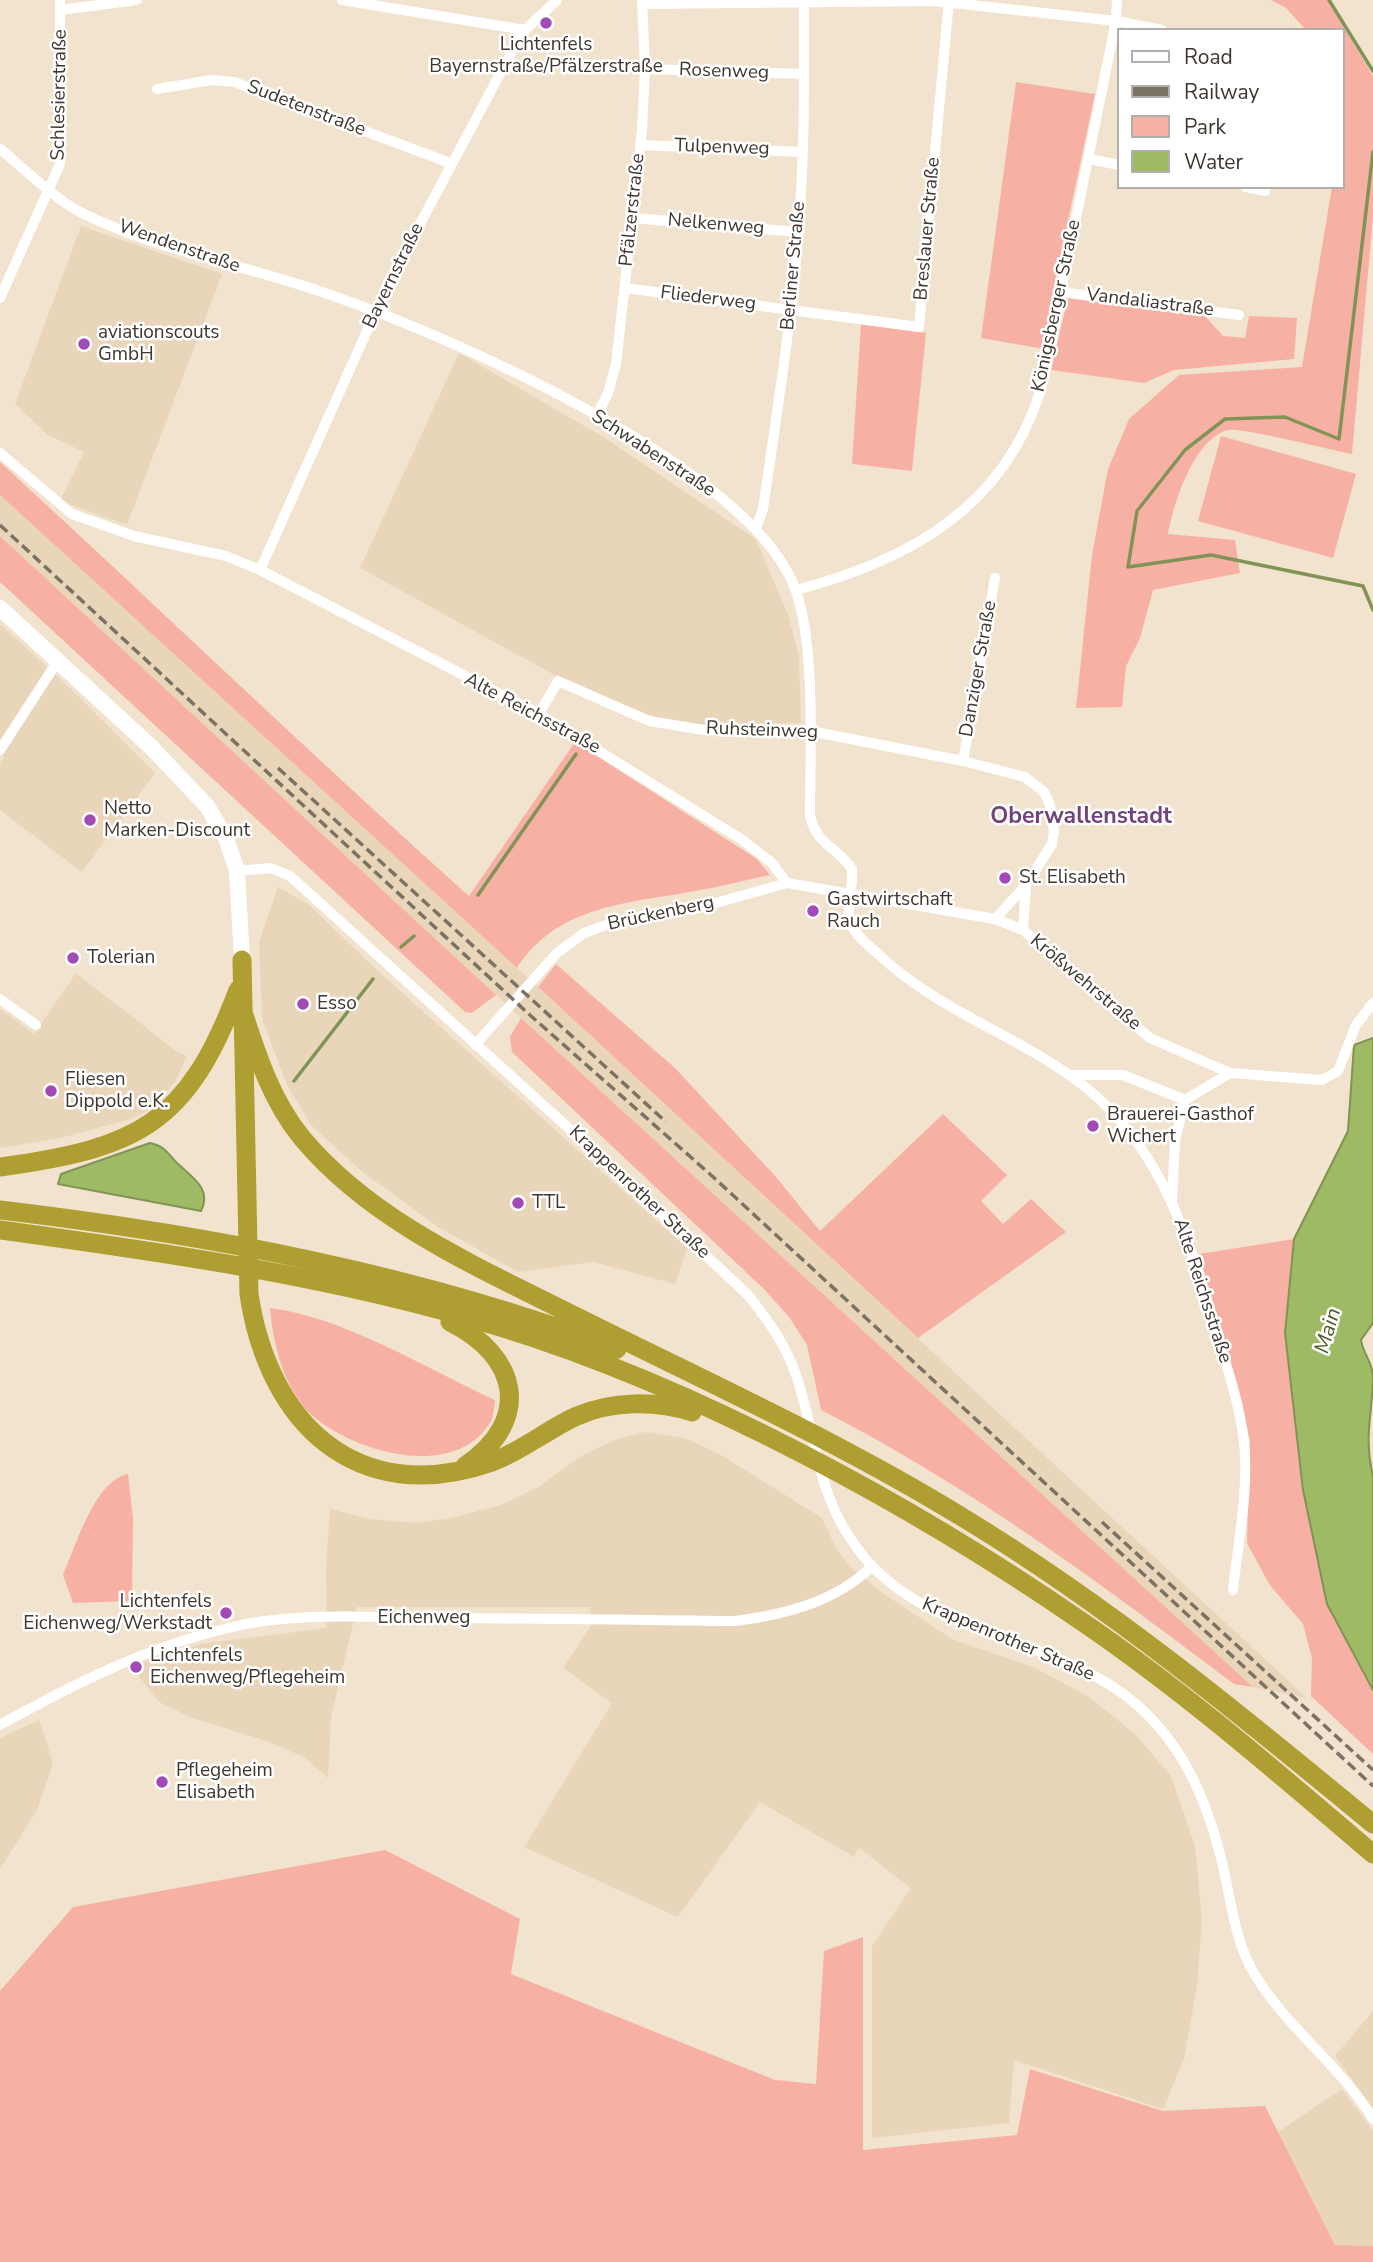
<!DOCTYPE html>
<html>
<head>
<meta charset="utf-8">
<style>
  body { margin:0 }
  #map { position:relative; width:1373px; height:2262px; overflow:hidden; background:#f2e3ce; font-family:"Nunito Sans",sans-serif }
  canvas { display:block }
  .legend { position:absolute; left:1117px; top:28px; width:228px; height:161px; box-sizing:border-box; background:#fff; border:2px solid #b1afac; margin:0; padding:9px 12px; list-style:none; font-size:21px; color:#3d372f }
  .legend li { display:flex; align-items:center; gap:14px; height:35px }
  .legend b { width:35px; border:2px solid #b1afac }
</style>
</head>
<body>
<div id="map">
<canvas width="1373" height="2262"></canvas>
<ul class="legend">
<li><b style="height:9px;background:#fff"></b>Road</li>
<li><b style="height:9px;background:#7b7266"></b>Railway</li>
<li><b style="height:19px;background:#f7b1a4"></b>Park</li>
<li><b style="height:19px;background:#9eba65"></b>Water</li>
</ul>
</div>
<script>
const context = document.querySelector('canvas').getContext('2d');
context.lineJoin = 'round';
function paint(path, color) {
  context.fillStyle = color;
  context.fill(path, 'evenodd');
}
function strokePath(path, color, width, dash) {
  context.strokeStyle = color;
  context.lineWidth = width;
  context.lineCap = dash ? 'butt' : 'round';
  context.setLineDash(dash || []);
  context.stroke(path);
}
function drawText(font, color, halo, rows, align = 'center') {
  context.font = font + ' "Nunito Sans",sans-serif';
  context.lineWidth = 5;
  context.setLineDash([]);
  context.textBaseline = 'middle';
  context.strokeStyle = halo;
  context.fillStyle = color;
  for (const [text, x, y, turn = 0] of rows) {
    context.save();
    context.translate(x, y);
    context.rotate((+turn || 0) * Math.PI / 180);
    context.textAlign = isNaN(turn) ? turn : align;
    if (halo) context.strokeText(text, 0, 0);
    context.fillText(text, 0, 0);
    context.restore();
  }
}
const built = new Path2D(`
  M81,226l141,48 -95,251 -67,-24 24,-49 -36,-17 -33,-31z
  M459,353l146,85 151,101 32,76 11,41 2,67 -102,2 -39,-6 -91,-36 -209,-115z
  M0,495l517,473 790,730 -54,-11 -757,-692 -496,-459z
  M0,624l69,63 86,86 -73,99 -82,-62v-47l4,-6 -4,-4z
  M278,887l30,17 70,67 309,277 -12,36 -82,-22 -75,10 -80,-45 -77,-56 -50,-46 -24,-40 -25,-66 -3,-77z
  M76,973l100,78 11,5 -12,26 -22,26 -22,11 -70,19 -61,10v-139l34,25z
  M645,1432l40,6 36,17 101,63 14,30 15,19 30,25 71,47 81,28 55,29 48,39 35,41 24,70 7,73 -5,67 -13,73 -21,50 -149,-49 -5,63 -137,15v-192l39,-58 -52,-40 -5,9 -94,-55 -82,115 -154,-70 88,-144 -49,-35 29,-44 -2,-17h-233l-26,110 -3,61 -24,-21 -38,-16 -76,-24 -31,-15 -28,-36 69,-22 127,-16 -1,-60 4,-59 40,10 46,4 35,-5 50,-13 37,-18 45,-32 34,-16z
  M39,1720l14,43 -16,47 -37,59v-131z
  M1373,2011v98l-38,-53z
  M1342,2089l31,42v115l-38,-1 -57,-113z`);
const green = new Path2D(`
  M1271,0h57l45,76v140l-21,238c-20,-4 -112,-27 -124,-24 -34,9 -54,72 -60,104l67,6 5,33 -87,17 -13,48 -14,28 -4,41 -46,1 16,-153 16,-86 21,-50 50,-44 123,-8 30,-180h11v-157h-37l-20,-22z
  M1016,82l79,12 -43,202 -8,53 -63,-11z
  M1068,298l137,18 18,20 22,2 4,-22 48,2 -3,41 -120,11 -30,13 -93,-13z
  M861,324l65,9 -14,138 -60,-7z
  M1221,436l135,38 -23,84 -135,-37z
  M0,462c157,144 310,292 469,434l106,-154 182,117 13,16c-25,5 -50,12 -75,16 -65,12 -138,14 -178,77l-517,-473z
  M0,536l496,459 -24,18 -7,-1 -465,-430z
  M556,964l119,104 101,109 44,54 123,-117 64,61 -26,26 22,23 28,-25 35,33 -148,106 -380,-351z
  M521,1018l732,669 -19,-3c-131,-99 -266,-199 -413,-274l-14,-65 -18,-28 -24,-27 -253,-238 -2,-15z
  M1294,1239l-9,94 18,157 24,114 46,82v68l-62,-58 1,-38 -9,-34 -34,-40 -22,-41 3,-102 -21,-85 -30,-102z
  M270,1308c74,9 157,61 225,92 -1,6 -1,15 -4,21 -35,61 -137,31 -178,-5 -29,-26 -40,-71 -43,-108z
  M128,1474l5,45 -1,82 -59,2 -10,-28c13,-29 31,-94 65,-101z
  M385,1850l135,69 -9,55 264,106 41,4 8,-133 39,-14v213l154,-15 13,-66 133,42 102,-5 70,139 38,1v16h-1373v-271l73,-84z`);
const water = new Path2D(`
  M1373,1038v285l-12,17c2,14 11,21 12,36 0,37 -10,60 0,100v214l-46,-86 -24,-114 -18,-157 9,-94 54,-108 6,-86z
  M150,1143c14,3 17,9 26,19 14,14 37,26 25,49l-143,-27 3,-10z`);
const stream = new Path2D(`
  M1329,0l44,71
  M1373,152l-34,287 -54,-22 -60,2 -40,31 -48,61 -9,56 83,-12 152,31 10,24
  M478,895l98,-141
  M401,947l13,-11
  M294,1081l79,-102`);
const street = new Path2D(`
  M342,0l183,30
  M643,4l292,-3 181,20 46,9
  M60,10l77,-10
  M645,69l159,5
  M157,89l55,-9 22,2 216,81
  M640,145l163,7
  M0,149c26,21 53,49 82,64 76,38 164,52 243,80 120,41 428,174 471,298 20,59 14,162 14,225 7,30 27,30 42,53 2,19 -8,40 0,57 5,11 16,19 25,27 64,61 148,84 212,137 75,62 102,156 128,245 11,35 23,71 27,107 5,49 -6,100 -11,148
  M1089,159l30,6
  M1246,187l19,4
  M632,218l167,14
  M625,288l294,39 30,-327
  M1061,292l178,23
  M0,298l60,-134v-164
  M597,415l11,-22 8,-29 26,-234 3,-61 -3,-69
  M0,453l72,61 62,22 92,20 34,14 279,144 202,125 30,23 16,21
  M756,528l7,-19c13,-91 28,-182 35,-274 7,-78 6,-156 6,-234
  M260,570l128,-286 129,-242 8,-12 32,-30
  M796,590c111,-29 207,-81 244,-198 12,-41 17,-84 26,-125 17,-82 34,-164 50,-246l1,-21
  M539,714l19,-33 91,40 55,9 106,1 153,30 62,16 19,15 6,13 4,26 -2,13 -26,41 -3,45
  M0,750l57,-88
  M963,761l32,-183
  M237,871l34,-3 19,8 315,285 143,134c20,25 38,50 48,80 22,66 20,125 68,182 69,83 192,78 272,147 50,43 74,104 88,167 7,31 11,66 26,95 31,58 89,97 123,153
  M995,919l31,-34
  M0,999l36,26
  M475,1045l82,-92 27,-20 25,-9 93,-17 85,-24 208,36 28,11 127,108 80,35 92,7 16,-9 18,-46 17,-22
  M1070,1075h53l62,25
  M1185,1100l45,-27
  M1172,1201l3,-61 10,-40
  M0,1725c72,-40 147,-78 228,-97 65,-16 134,-11 200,-10 102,0 204,2 307,3 49,-6 101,-19 137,-55`);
const secondary = new Path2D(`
  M0,608l151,139 56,59 19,32 11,33 5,89`);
const highway = new Path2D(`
  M242,960l7,334c19,129 108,215 243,168 30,-11 56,-33 85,-46 35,-15 78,-16 115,-4
  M242,1009c15,46 29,91 60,129 70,84 178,130 273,178 130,65 263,125 387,201 147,89 279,198 411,307
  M0,1167c138,-19 187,-42 238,-177
  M0,1210c210,25 418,64 617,139
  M0,1230c168,23 337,47 500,97 198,61 413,178 584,296 101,69 195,151 289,231
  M450,1322c69,34 83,98 15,144`);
const rail = new Path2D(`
  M0,525l531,491 180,159 662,611
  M278,768l388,354
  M1102,1522l271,248`);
const markers = [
  [546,23,7,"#a24ab6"],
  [84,344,7,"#a24ab6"],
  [90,820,7,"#a24ab6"],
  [1005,878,7,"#a24ab6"],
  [813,911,7,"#a24ab6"],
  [73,958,7,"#a24ab6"],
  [303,1004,7,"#a24ab6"],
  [51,1091,7,"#a24ab6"],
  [1093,1126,7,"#a24ab6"],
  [518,1203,7,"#a24ab6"],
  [226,1613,7,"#a24ab6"],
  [136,1667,7,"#a24ab6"],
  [162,1782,7,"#a24ab6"]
];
const poiNames = [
  ["Lichtenfels",546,45,"center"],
  ["Bayernstraße/Pfälzerstraße",546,67,"center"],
  ["aviationscouts",98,333],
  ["GmbH",98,355],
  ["Netto",104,809],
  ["Marken-Discount",104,831],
  ["St. Elisabeth",1019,878],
  ["Gastwirtschaft",827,900],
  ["Rauch",827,922],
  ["Tolerian",87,958],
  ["Esso",317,1004],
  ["Fliesen",65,1080],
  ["Dippold e.K.",65,1102],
  ["Brauerei-Gasthof",1107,1115],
  ["Wichert",1107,1137],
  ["TTL",532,1203],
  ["Lichtenfels",212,1602,"right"],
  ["Eichenweg/Werkstadt",212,1624,"right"],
  ["Lichtenfels",150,1656],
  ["Eichenweg/Pflegeheim",150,1678],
  ["Pflegeheim",176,1771],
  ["Elisabeth",176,1793]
];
const streetNames = [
  ["Rosenweg",724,72,2],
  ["Schlesierstraße",60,95,-89],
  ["Sudetenstraße",306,109,21],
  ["Tulpenweg",722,148,2],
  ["Pfälzerstraße",633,210,-84],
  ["Nelkenweg",716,225,5],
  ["Breslauer Straße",928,229,-85],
  ["Wendenstraße",179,247,19],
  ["Berliner Straße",794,266,-85],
  ["Bayernstraße",394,276,-64],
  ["Fliederweg",708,299,7],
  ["Vandaliastraße",1150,303,7],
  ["Königsberger Straße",1057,306,-78],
  ["Schwabenstraße",653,454,33],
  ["Danziger Straße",979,669,-80],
  ["Alte Reichsstraße",532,714,28],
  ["Ruhsteinweg",762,731,2],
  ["Brückenberg",661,914,-12],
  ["Krößwehrstraße",1085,983,40],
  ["Krappenrother Straße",639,1193,43],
  ["Alte Reichsstraße",1202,1291,72],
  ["Eichenweg",424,1618],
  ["Krappenrother Straße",1008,1640,23]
];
const waterNames = [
  ["Main",1329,1331,-74]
];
const quarterNames = [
  ["Oberwallenstadt",1081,817]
];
paint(built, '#e9d6ba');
paint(green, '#f7b1a4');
paint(water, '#9eba65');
strokePath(water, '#819355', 2);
strokePath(stream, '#819355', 3.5);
strokePath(street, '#fff', 10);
strokePath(secondary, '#fff', 16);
strokePath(highway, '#af9e31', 19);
strokePath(rail, '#7b7266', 3.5, [10, 5]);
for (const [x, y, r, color] of markers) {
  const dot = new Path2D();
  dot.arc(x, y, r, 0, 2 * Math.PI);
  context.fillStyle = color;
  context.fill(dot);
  strokePath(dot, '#fff', 2.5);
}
drawText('19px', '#3d372f', '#fff', poiNames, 'left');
drawText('19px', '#3d372f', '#fff', streetNames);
drawText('italic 21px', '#4b5d21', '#fff', waterNames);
drawText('bold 23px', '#70437a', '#fff', quarterNames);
</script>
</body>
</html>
